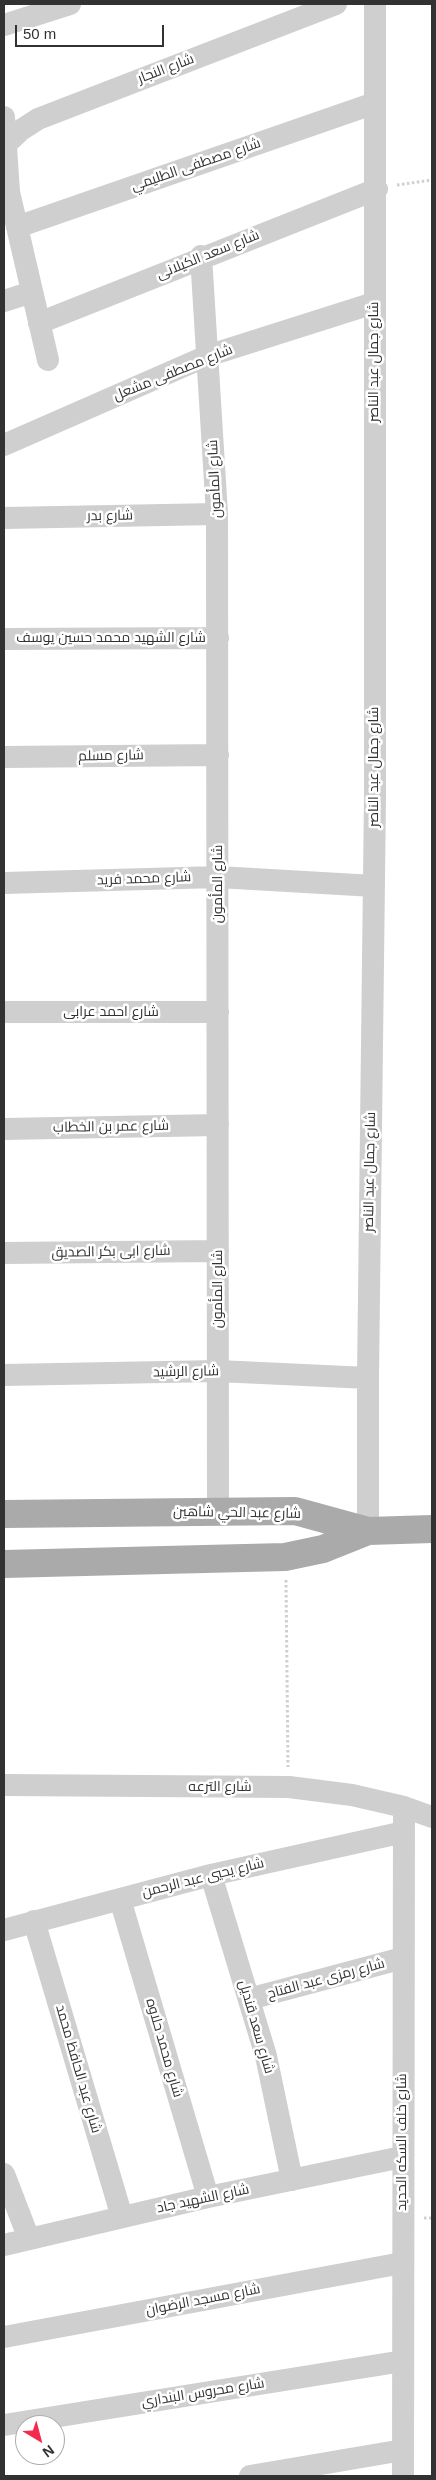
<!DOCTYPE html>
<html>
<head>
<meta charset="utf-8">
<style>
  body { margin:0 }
  #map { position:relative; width:436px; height:2480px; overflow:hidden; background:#fff; font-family:Helvetica,sans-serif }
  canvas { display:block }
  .frame { position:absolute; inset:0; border:5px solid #323232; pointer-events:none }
  .north { position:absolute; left:15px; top:2415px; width:50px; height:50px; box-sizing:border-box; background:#fff; border:1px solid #adadad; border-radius:50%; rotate:143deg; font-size:14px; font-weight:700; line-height:20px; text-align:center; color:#323232 }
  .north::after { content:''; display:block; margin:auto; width:18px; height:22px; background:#f32a4d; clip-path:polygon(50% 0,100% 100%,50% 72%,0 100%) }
  .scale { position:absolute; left:15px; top:25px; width:149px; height:22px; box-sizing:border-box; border:2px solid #323232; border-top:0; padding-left:6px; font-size:15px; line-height:18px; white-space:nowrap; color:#323232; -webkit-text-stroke:4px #fff; paint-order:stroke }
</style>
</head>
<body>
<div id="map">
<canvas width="436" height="2480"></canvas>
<div class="frame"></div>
<div class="north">N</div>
<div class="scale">50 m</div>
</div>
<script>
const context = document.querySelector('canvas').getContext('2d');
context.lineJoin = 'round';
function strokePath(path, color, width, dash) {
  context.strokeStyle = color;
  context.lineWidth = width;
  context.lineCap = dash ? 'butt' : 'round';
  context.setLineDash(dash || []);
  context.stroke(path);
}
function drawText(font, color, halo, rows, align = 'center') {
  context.font = font + ' Helvetica,Cairo,sans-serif';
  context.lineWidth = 5;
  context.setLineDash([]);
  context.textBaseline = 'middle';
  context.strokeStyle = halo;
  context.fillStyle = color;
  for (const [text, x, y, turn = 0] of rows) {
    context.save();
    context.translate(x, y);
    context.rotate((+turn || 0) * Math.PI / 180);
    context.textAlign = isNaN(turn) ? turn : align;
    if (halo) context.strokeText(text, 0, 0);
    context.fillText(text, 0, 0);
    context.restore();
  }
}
const path = new Path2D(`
  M397,185l35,-5
  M286,1580l2,187
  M424,2218h8`);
const minor = new Path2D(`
  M4,25l66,-21
  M4,117l5,75 39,168
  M4,146l17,-16 17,-11 298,-115
  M17,227l358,-124
  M201,256l16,258 1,998
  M4,301l28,-9
  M39,323l338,-134
  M4,445l203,-89 167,-53
  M4,518l213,-4
  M4,639l214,-1
  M4,757l214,-2
  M4,883l214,-6 156,9
  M4,1012h214
  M4,1129l214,-4
  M4,1253l214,-2
  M4,1375l214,-4 150,7
  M368,1531v-153l7,-583v-791
  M4,1785l285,2 63,8 52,12 28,10
  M211,1875l55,181 26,124
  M120,1899l88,298
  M34,1921l88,296
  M4,1930l207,-55 193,-43
  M249,1999l154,-41
  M4,2174l25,65
  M4,2245l204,-48 194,-40
  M4,2337l398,-74
  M4,2425l399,-64
  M250,2476l153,-26
  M403,2476l1,-669`);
const major = new Path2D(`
  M4,1514l291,-3 73,20 64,-2
  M4,1564l281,-7 38,-8 45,-18`);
const streetNames = [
  ["شارع النجار",166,69,-21],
  ["شارع مصطفى الطليمي",196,165,-19],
  ["شارع سعد الكيلانى",208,255,-22],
  ["شارع جمال عبد الناصر",374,362,-90],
  ["شارع مصطفى مشعل",173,373,-22],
  ["شارع المأمون",215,479,-93],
  ["شارع بدر",110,516,-1],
  ["شارع الشهيد محمد حسين يوسف",111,638],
  ["شارع مسلم",111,756,-1],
  ["شارع جمال عبد الناصر",374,767,-90],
  ["شارع محمد فريد",144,879,-2],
  ["شارع المأمون",218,884,-90],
  ["شارع احمد عرابى",111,1012],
  ["شارع عمر بن الخطاب",111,1127,-1],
  ["شارع جمال عبد الناصر",370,1172,-89],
  ["شارع ابى بكر الصديق",111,1252,-1],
  ["شارع المأمون",218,1289,-90],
  ["شارع الرشيد",186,1372,-1],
  ["شارع عبد الحي شاهين",237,1513,1],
  ["شارع الترعه",220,1787],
  ["شارع يحيي عبد الرحمن",203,1878,-14],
  ["شارع رمزى عبد الفتاح",326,1979,-15],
  ["شارع سعد قنديل",256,2027,74],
  ["شارع محمد حلاوه",164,2048,74],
  ["شارع عبد الحافظ محمد",78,2069,74],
  ["شارع خلف السكه الحديد",402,2142,-90],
  ["شارع الشهيد جاد",203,2199,-12],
  ["شارع مسجد الرضوان",203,2300,-11],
  ["شارع محروس البنداري",203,2393,-9]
];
strokePath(path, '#cfcfcf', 3, [2.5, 2.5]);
strokePath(minor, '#cfcfcf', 22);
strokePath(major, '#aaa', 28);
drawText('14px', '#323232', '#fff', streetNames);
</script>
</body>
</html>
